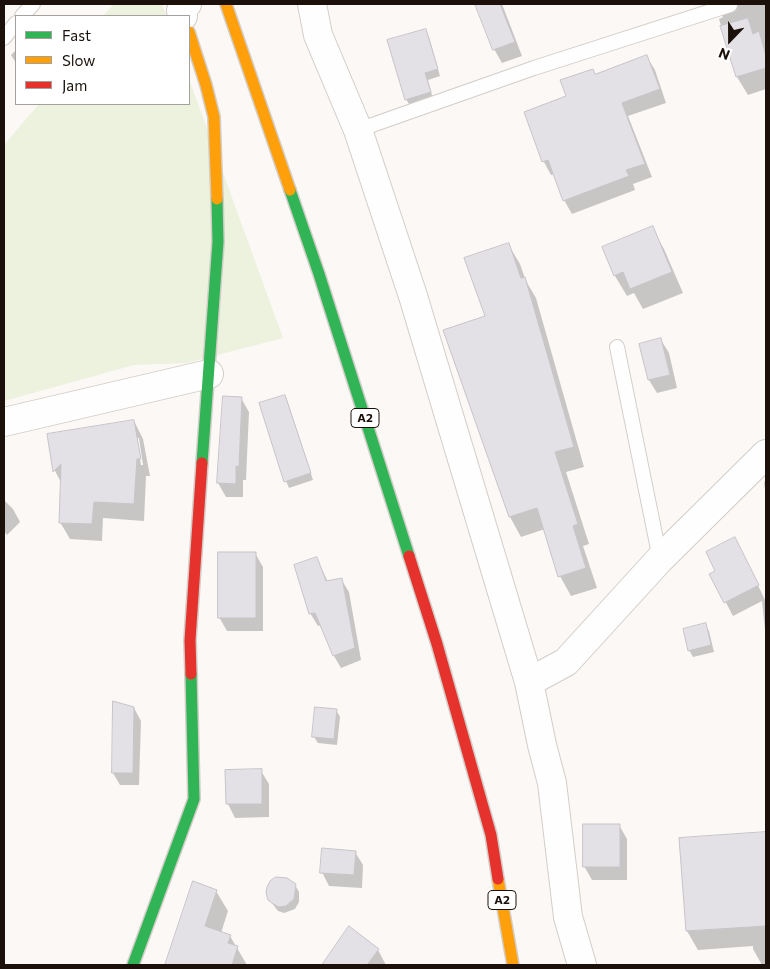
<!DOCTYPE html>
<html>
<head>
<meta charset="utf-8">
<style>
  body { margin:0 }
  #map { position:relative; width:770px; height:969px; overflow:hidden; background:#fbf8f6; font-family:Commissioner,sans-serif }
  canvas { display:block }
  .frame { position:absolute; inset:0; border:5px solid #1b110a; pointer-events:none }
  .legend { position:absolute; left:15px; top:15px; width:175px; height:90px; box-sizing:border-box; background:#fff; border:1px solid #a4a09d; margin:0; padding:6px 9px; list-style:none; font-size:15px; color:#1b110a }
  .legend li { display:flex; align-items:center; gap:10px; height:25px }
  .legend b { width:25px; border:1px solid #a4a09d }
  .north { position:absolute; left:705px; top:15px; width:50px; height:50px; -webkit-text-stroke:4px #fff; paint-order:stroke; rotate:202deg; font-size:14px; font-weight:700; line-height:20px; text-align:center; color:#1b110a }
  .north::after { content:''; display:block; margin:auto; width:18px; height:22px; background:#1b110a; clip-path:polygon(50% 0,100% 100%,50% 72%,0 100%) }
</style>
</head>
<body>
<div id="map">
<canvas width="770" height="969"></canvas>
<div class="frame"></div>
<ul class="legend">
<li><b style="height:6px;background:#30b455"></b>Fast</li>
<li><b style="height:6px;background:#ff9f0a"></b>Slow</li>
<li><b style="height:6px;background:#e5322d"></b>Jam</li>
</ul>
<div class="north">N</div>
</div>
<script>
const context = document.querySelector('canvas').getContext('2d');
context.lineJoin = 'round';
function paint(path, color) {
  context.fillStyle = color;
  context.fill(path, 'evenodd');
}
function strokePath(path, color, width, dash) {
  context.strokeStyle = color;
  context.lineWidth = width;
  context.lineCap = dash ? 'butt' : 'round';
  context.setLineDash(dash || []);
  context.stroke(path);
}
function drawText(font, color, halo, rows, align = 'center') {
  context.font = font + ' Commissioner,sans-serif';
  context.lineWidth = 4.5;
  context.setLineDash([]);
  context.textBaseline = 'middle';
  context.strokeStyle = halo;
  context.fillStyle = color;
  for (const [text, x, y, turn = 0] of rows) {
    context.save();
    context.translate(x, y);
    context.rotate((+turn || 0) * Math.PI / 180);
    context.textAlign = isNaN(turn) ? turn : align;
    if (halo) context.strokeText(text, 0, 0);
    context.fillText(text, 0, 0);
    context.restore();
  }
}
const green = new Path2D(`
  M114,4h48l4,12h-63z
  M189,79l94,259 -96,25 -53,2 -130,36v-256l35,-41h150z`);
const shadow = new Path2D(`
  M477,4h25l20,52 -20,7 -8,-14z
  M707,4h59v85l-18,6 -11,-18 -18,-58 4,-2 -3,-5 -7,3z
  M425,31l4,6 11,39 -12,4 5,19 -23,7 -4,-7z
  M16,50v13l-5,-8z
  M647,57l8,13 11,33 -38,13 24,61 -19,7 2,6 -63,24 -8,-14 -9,-26 -4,1 -7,-13 -18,-49 41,-16 28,-22z
  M652,228l12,21 19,44 -40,16 -9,-16 -7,3 -12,-20 -11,-28z
  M508,244l12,20 6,17 10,17 48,169 -18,5 23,72 -6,2 14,42 -26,8 -11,-20 -15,-47 -24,8 -11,-20 -23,-200z
  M661,340l8,13 8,35 -20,5 -8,-13 -9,-35z
  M285,396l3,7 25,77 -24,8 -3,-7z
  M224,397l17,1 8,14 -3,68h-3v17h-17l-8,-14z
  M134,421l9,18 7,37h-4l-2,45 -41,-3 -1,23 -32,-2 -10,-17 2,-38 -7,-13 -7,-36zM136,438h3l4,27h-2z
  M766,481v17l-2,-16z
  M4,500l9,9 7,13 -13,13 -3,-4z
  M742,552l24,50v38l-4,-39 -29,15 -22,-42z
  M255,553l8,14v64h-36l-8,-14z
  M317,559l11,23 13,-3 8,13 12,68 -20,8 -7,-12 -12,-31 -4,1 -8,-13z
  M705,625l4,6 5,21 -21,5 -4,-7z
  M134,708l7,13 -2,64h-19l-7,-12z
  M336,710l4,7 -3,28 -19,-2 -4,-6z
  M261,771l8,13v33l-34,1 -7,-14z
  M619,825l8,14v41h-35l-8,-14z
  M766,833v132h-4l-9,-16v-3l-55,4 -11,-19 -7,-91z
  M355,852l8,13 -1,23 -33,-2 -7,-14z
  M194,883l22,8 12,20 -7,22 9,3 17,29h-81z
  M295,885l4,7v10l-4,7 -11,4 -6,-2 -9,-12z
  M349,928l29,22 8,15h-63z`);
const building = new Path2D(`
  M475,4h25l15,38 -22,8z
  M748,18l5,16 6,-3 7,25v12l-30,9 -16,-51z
  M426,29l12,40 -13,4 6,19 -26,8 -18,-60z
  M647,55l13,34 -38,14 23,61 -19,6 3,6 -66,25 -15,-41 -6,2 -18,-50 42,-16 -6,-16 33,-11 2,5z
  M653,226l19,46 -42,17 -7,-17 -9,4 -12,-29z
  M509,243l12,35 4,-1 49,170 -19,5 23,72 -5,2 13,42 -28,9 -21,-69 -28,9 -66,-187 42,-14 -21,-58z
  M661,338l9,37 -22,5 -9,-36z
  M285,395l26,78 -27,9 -25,-79z
  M223,396l19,1 -3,70 -3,-1v18l-19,-1z
  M134,420l7,39h-4l-3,45 -40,-2 -2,22 -33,-1 2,-59 -8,8 -6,-38z
  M735,537l24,48 -35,18 -15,-29 6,-3 -9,-19z
  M218,552h38v66h-38z
  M317,557l9,24 16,-3 13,70 -22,8 -18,-43 -6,1 -15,-49z
  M706,623l5,22 -23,6 -5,-22z
  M113,701l21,6 -1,66h-21z
  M315,707l22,2 -3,30 -22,-2z
  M262,769v35h-36l-1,-34z
  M583,824h37v43h-37z
  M766,832v94l-80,5 -7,-93z
  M322,848l34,3 -2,24 -34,-2z
  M276,877l11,1 9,6 -2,15 -8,7 -7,1 -6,-3 -5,-4 -2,-7 1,-6 3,-6z
  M193,881l24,9 -12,36 26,9 -3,8 10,3 -6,19h-67z
  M349,926l30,23 -12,16h-45z`);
const lane = new Path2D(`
  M22,16l11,-12
  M4,38l12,-15
  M358,130l176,-62 196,-63
  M617,347l43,212`);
const street = new Path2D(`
  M312,4l6,31 40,95 55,166 116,386
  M183,16l-2,-5 6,-7
  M4,422l205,-48
  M582,965l-14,-48 -16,-134 -10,-38 -13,-63 37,-20 94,-103 106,-105`);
const fast = new Path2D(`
  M290,190l29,84 90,282
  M202,463l16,-221 -1,-43
  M133,965l61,-166 -3,-125`);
const slow = new Path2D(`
  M226,4l64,186
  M189,32l17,53 8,32 3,82
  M498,879l15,86`);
const jam = new Path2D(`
  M409,556l28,88 54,191 7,44
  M191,674l-1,-34 12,-177`);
const shields = [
  [365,418,28],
  [502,900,28]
];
const shieldNames = [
  ["A2",365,418],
  ["A2",502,900]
];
paint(green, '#edf2de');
paint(shadow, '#0003');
paint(building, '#e3e1e5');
strokePath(building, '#c7c4c9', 1);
strokePath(lane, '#d3cdc8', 16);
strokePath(street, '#d3cdc8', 30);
strokePath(fast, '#d3cdc8', 14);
strokePath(slow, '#d3cdc8', 14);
strokePath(jam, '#d3cdc8', 14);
strokePath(lane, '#fefefe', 14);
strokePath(street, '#fefefe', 28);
strokePath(fast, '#30b455', 11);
strokePath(slow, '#ff9f0a', 11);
strokePath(jam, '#e5322d', 11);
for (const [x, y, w] of shields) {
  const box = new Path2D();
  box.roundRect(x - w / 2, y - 9.5, w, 19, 4);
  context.fillStyle = '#fff';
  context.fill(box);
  strokePath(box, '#1b110a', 1);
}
drawText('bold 12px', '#1b110a', null, shieldNames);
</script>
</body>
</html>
